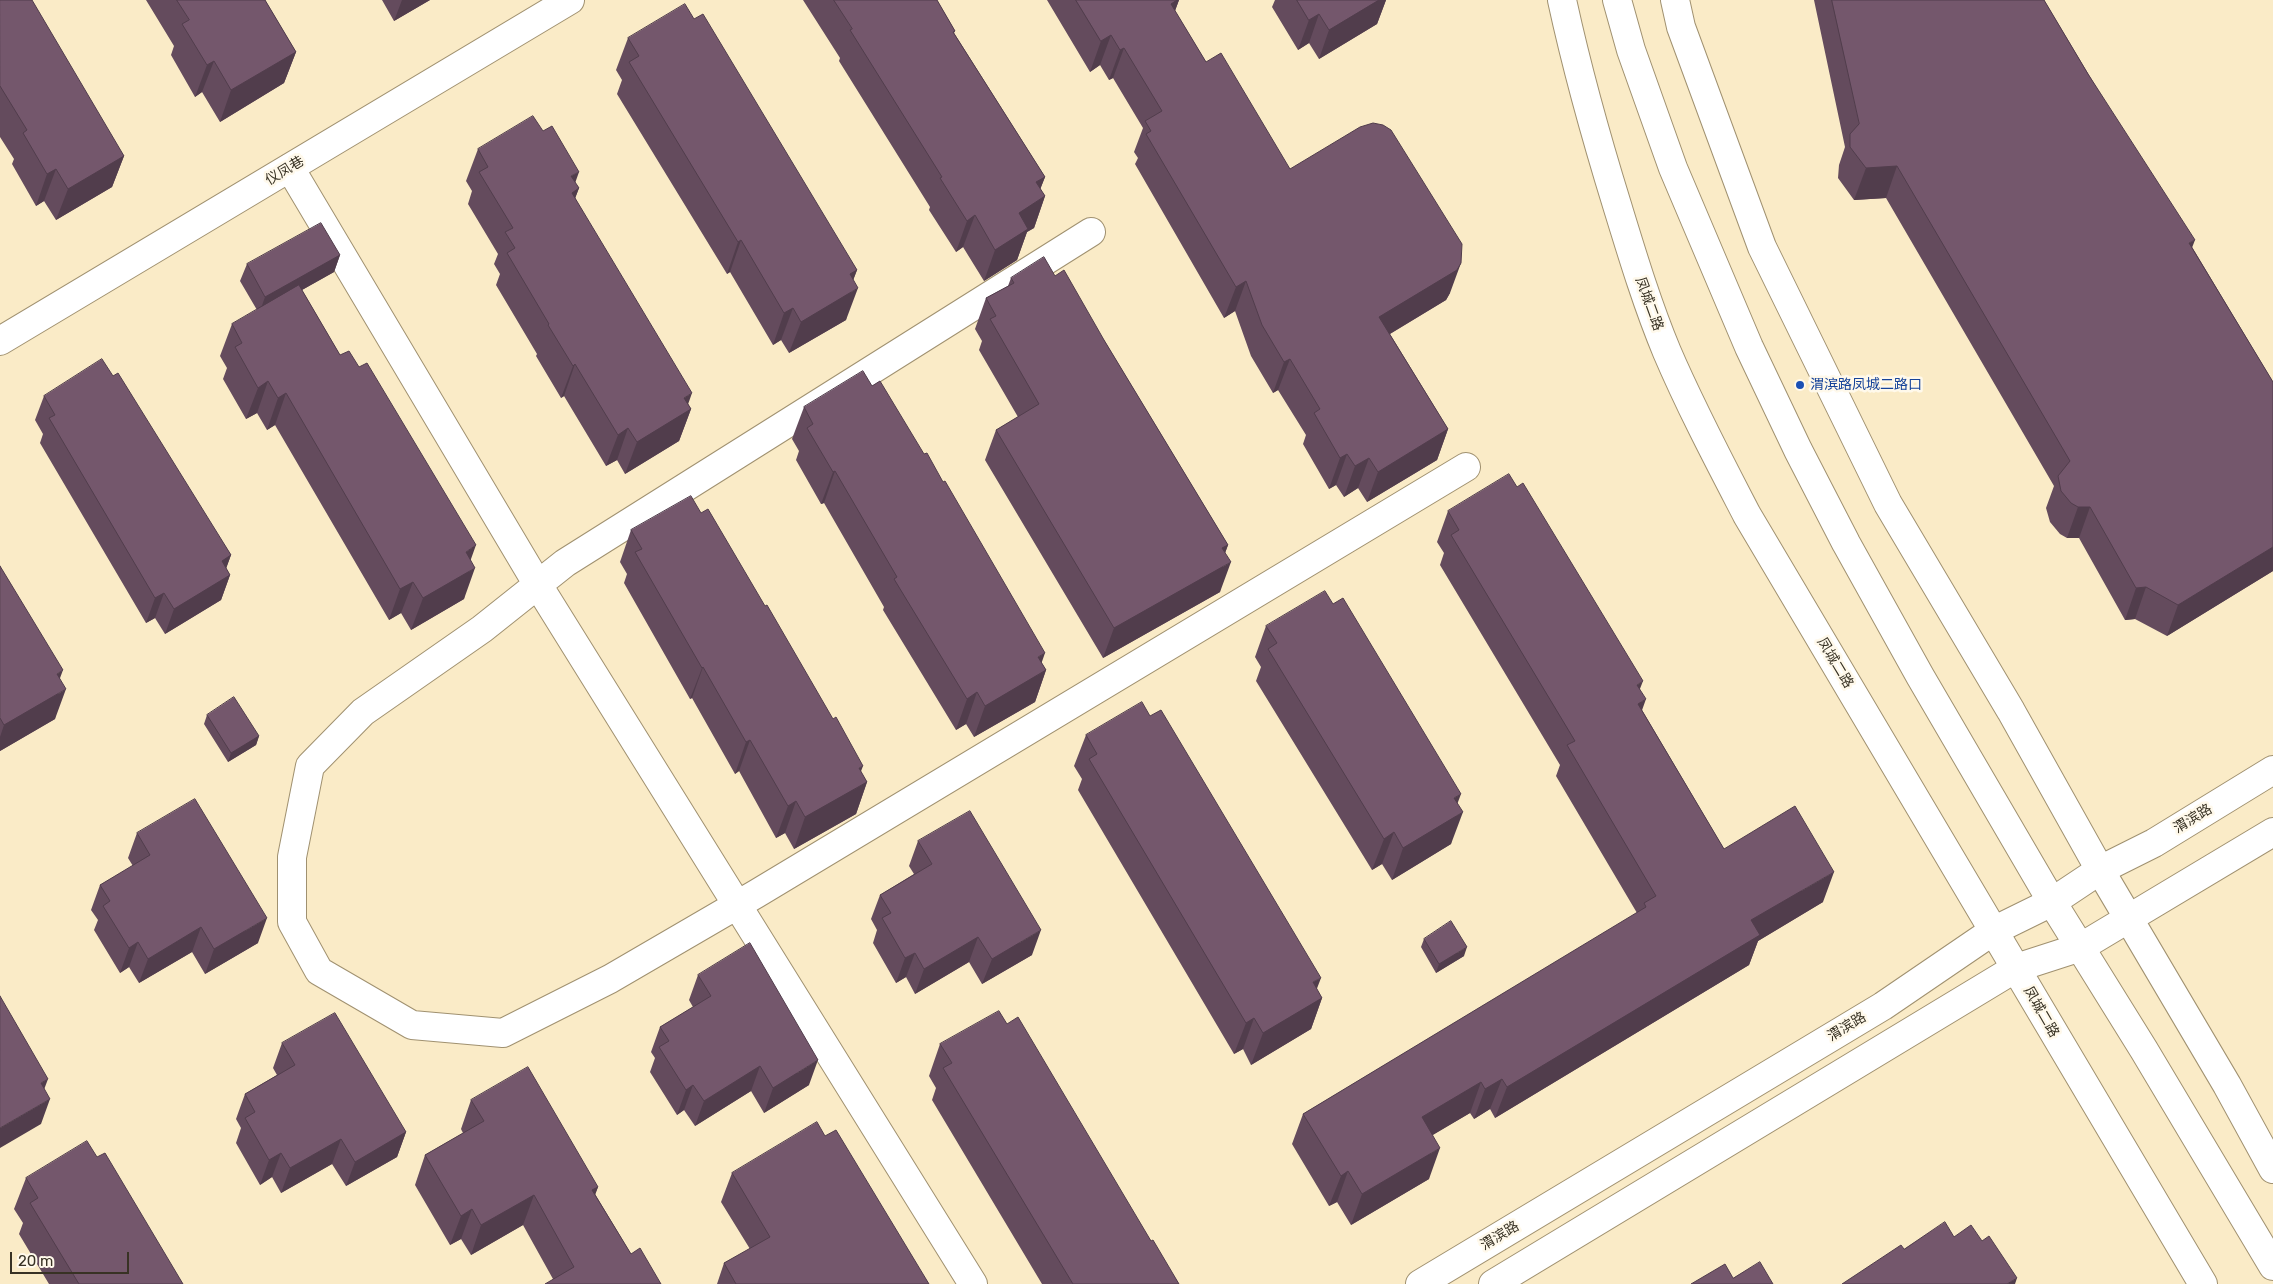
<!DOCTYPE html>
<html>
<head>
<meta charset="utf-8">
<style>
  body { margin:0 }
  #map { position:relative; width:2273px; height:1284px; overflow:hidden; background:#faebc7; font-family:Rubik,sans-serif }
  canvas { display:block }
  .scale { position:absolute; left:10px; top:1252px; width:119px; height:22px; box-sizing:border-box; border:2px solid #383224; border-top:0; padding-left:6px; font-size:15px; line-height:18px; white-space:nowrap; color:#383224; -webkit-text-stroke:4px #fff9eb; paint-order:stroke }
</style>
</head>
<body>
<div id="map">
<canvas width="2273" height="1284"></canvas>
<div class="scale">20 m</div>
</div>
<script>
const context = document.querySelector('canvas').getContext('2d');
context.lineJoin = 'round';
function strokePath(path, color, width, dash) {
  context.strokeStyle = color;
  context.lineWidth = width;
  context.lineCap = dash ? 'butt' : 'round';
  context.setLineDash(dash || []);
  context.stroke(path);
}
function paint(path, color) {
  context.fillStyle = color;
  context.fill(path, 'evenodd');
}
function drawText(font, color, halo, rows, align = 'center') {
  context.font = font + ' Rubik,"Noto Sans SC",sans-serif';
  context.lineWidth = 5;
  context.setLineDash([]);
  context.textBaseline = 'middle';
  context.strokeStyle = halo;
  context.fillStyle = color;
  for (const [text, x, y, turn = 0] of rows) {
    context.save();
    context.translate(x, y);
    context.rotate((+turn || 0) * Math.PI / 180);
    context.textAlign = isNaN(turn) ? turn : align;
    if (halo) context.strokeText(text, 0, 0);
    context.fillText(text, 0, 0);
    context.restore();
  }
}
const minor = new Path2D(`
  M1675,0l6,27 81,220 126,257 123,207 89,159 127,215 46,84
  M290,168l248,417 435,699
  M1091,232l-526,331 -83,66 -119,83 -53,54 -18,91v65l27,49 93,54 91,8 107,-54 146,-85 710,-427`);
const tertiary = new Path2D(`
  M0,341l570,-341
  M1420,1284l463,-278 110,-75 59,-29 48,-32 54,-27 119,-73
  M1493,1284l523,-316 65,-21 192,-115`);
const secondary = new Path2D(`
  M1562,0c15,69 34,137 55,205 15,49 30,99 50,147 24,56 52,109 80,163l456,769
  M1617,0l14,50 42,118 76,179 49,103 48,93 74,133 132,226 92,148 129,216`);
const wall = new Path2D(`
  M0,0l124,156 -12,31 -56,33 -12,-19 -8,5 -24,-42 2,-5 -14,-22z
  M146,0h119l31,52 -12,31 -64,39 -18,-30 -7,5 -24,-42 3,-9z
  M382,0h48l-36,21z
  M803,0h134l18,31 -1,2 91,144 -5,12 5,7 -11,32 -7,4 -10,28 -33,21 -21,-34 -7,5 -27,-42 1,-3 -91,-146 1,-3z
  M1047,0h132l-4,11 31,51 84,107 160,124 -4,7 -56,34 58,95 -11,31 -70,42 -9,-14 -14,9 -8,-12 -7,4 -26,-45 3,-9 -28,-45 -5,3 -22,-37 -16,-45 -11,7 -89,-154 3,-6 -4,-6 9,-24 -30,-50 -4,2 -9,-15 -10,7z
  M1275,0h111l-9,24 -58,35 -10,-16 -11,7 -26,-43z
  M1814,0h230l229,382v189l-106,65 -32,-17 -10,1 -46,-82h-12l-7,-4 -10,-12 -4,-14 8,-22 -168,-288 -32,2 -16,-22 1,-13 6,-18z
  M694,19l163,251 -4,10 -7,40 -57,33 -8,-13 -8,5 -43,-73 -3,2 -110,-180 5,-14 -6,-10 12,-32z
  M478,149l97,34 4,5 -4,10 116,211 -12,32 -54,33 -8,-14 -11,6 -42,-70 -3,2 -25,-42 1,-2 -41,-69 4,-11 -6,-10 4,-10 -30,-50 4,-13 -6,-10z
  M340,255l-6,17 -32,18 38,65 131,205 -7,39 -53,31 -10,-17 -12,7 -114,-195 -8,5 -10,-17 -11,6 -23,-40 4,-11 -7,-12 12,-32 25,-14 -17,-29 7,-17z
  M1055,276l49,64 124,205 -3,8 -5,39 -117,66 -118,-198 11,-30 22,-13 -39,-67 3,-9 -7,-12 11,-31 22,-12 3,-8z
  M113,376l118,179 -5,13 4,7 -9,25 -56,34 -10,-16 -9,5 -106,-180 3,-9 -8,-14 9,-24z
  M872,386l174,284 -11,32 -61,35 -8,-13 -10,6 -73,-120 1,-3 -60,-104 -3,1 -25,-44 3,-9 -7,-12 12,-32z
  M1448,511l192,178 2,21 82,139 99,53 -65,39 -9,24 -254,153 -5,-9 -16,10 -4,-6 -38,22 -3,44 -78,46 -14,-23 -8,4 -37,-62 11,-30 334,-201 -81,-137 4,-11 -120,-200 4,-12 -7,-11z
  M701,513l166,269 -11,32 -62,35 -9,-16 -9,5 -37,-67 -4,3 -43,-76 -2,1 -66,-116 3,-9 -7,-12 11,-32z
  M0,566l60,113 -5,40 -55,32z
  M1266,626l192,178 -7,40 -59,36 -10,-16 -10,6 -116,-189 5,-14 -6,-10z
  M207,715l52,21 -3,9 -28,17 -24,-38z
  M1150,716l172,282 -11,31 -60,36 -8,-16 -9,5 -156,-264 4,-11 -8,-13 12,-31z
  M137,833l121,110 -53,31 -13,-22 -53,31 -10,-16 -9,6 -26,-43 4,-10 -7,-10 9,-25 33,-19 -5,-8z
  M918,841l114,114 -50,29 -13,-22 -54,32 -9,-17 -10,6 -23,-40 4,-13 -6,-11 9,-24 34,-21 -5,-8z
  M1424,939l40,17 -28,17 -15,-26z
  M698,975l111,110 -45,28 -13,-22 -56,35 -11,-16 -7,5 -27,-43 5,-14 -4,-6 9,-25 33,-20 -4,-7z
  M1007,1024l144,217 28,43h-137l-110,-184 4,-12 -7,-12 11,-32z
  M282,1043l124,89 -9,25 -51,29 -14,-22 -51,29 -9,-16 -12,8 -24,-42 5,-15 -5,-9 9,-25 32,-19 -4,-7z
  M471,1100l127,87 -3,7 36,60 30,30 -108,-5 -30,-54 -52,30 -10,-16 -11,6 -35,-60 10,-30 38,-22 -2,-4z
  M825,1136l104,148h-212l7,-21 26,-14 -29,-47 11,-29z
  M97,1157l86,127h-134l-30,-50 4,-11 -9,-14 12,-31z`);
const shadedWall = new Path2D(`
  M402,0h28l-36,21z
  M1177,0h2l-11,29 3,-25z
  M1374,0h12l-9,24 -58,35 10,-29z
  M1319,14l-10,29 -11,7 11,-30z
  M1111,35l-11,30 -10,7 11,-31z
  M1124,48l-11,30 -4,2 11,-30z
  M296,52l-12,31 -64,39 11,-32z
  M214,61l-12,31 -7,5 12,-32z
  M124,156l-12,31 -56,33 12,-31z
  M1897,166l-11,32 -32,2 12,-32z
  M56,169l-12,32 -8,5 11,-32z
  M579,172l-11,31 3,-27z
  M1045,177l-10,26 10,-7 -11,32 -7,4 -10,28 -33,21 11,-31 24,-37 17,-31z
  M579,188l-12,32 5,-27z
  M975,215l-12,32 -7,5 11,-31z
  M741,240l-11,32 -3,2 11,-32z
  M2195,240l-12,31 6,-28z
  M340,255l-6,17 -75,42 6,-17z
  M1461,263l-11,30 -4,7 -78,47 11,-30z
  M857,270l-9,24 10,-6 -12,32 -57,33 12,-31 49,-48z
  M1246,281l-11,30 -11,7 12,-31z
  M793,308l-12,32 -8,5 11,-32z
  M1290,359l-12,31 -5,3 11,-31z
  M575,364l-11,32 -3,2 12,-32z
  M268,381l-11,32 -11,6 12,-31z
  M286,393l-11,32 -8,5 11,-32z
  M692,393l-7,20 6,-4 -12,32 -54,33 12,-32 47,-44z
  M628,428l-11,32 -11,6 12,-31z
  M1448,429l-11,31 -70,42 11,-30z
  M1347,454l-11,31 -7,4 11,-31z
  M1369,458l-11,30 -14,9 11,-31z
  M835,471l-11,32 -3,1 12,-32z
  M2078,507h12l-11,31h-12z
  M476,545l-10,28 9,-5 -11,31 -53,31 12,-32 43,-46z
  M1228,545l-9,24 12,-7 -11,30 -117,66 11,-30 108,-80z
  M2273,547v24l-106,65 11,-31z
  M231,555l-9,25 8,-5 -9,25 -56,34 9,-25 48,-48z
  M413,582l-12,31 -12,7 11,-31z
  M2146,587l-11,32 -10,1 11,-32z
  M164,593l-9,25 -9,5 9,-25z
  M1045,653l-8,23 9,-6 -11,32 -61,35 11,-31 53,-49z
  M703,667l-11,31 -2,1 12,-31z
  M63,670l-10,27 13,-8 -11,30 -55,32v-14l4,-12 53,-51z
  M1643,681l-12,31 6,-27z
  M977,692l-11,32 -10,6 11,-31z
  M1646,699l-11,31 3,-26z
  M259,736l-3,9 -28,17 3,-9z
  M750,740l-11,31 -4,3 11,-32z
  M863,766l-9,24 13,-8 -11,32 -62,35 11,-32 54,-49z
  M1461,794l-9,24 11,-6 -12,32 -59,36 11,-32 51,-50z
  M796,801l-11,32 -9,5 12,-32z
  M1394,832l-12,32 -10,6 12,-31z
  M1834,872l-11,30 -65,39 -9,24 -254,153 12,-31 244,-167z
  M267,918l-9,25 -53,31 9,-25z
  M201,927l-9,25 -53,31 9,-24z
  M1041,930l-9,25 -50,29 10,-25z
  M978,937l-9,25 -54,32 9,-25z
  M138,942l-9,25 -9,6 9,-25z
  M1467,947l-3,9 -28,17 3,-9z
  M915,953l-9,24 -10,6 9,-25z
  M1321,978l-10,26 11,-6 -11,31 -60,36 12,-32 50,-51z
  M1254,1018l-11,31 -9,5 12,-31z
  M818,1060l-9,25 -45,28 9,-25z
  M760,1066l-9,25 -56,35 9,-25z
  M48,1079l-9,24 2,-20z
  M1502,1079l-12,30 -16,10 11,-30z
  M1481,1082l-11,31 -59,35 11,-31z
  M693,1085l-9,25 -7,5 9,-25z
  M50,1099l-9,25 -41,24v-20z
  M406,1132l-9,25 -51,29 9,-24z
  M341,1139l-9,25 -51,29 9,-25z
  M1440,1148l-11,31 -78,46 11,-31z
  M281,1153l-9,24 -12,8 9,-25z
  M1348,1171l-11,31 -8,4 12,-30z
  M598,1187l-11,30 5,-27z
  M534,1195l-11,30 -52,30 10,-30z
  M472,1209l-11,30 -11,6 11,-29z
  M2017,1278l-2,6h-8z`);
const building = new Path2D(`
  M0,0h32l92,156 -56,33 -12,-20 -9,5 -24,-41 4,-3 -27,-44z
  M177,0h88l31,52 -65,38 -17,-29 -7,4 -25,-41 7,-4z
  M834,0h103l18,31 -2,1 92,145 -9,5 9,14 -26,17 9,16 -33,21 -20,-35 -8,6 -27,-43 2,-1 -92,-147 2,-1z
  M1076,0h101l-6,4 35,58 15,-9 69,116 70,-42 13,-4 10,2 8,5 71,114 -1,19 -4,7 -78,47 69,112 -70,43 -9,-14 -14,8 -8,-12 -7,4 -26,-45 6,-4 -30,-50 -6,3 -22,-37 -16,-44 -10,6 -90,-153 5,-3 -6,-10 17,-10 -38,-63 -4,2 -9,-15 -10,6z
  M1297,0h82l-50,30 -10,-16 -10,6z
  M1832,0h212l44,74 107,166 -6,3 84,139v165l-95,58 -32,-18 -10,1 -46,-81h-12l-7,-4 -10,-12 -3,-15 12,-15 -173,-295 -31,2 -16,-21v-13l9,-10z
  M685,4l9,15 9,-5 154,256 -7,4 8,14 -57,34 -8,-14 -9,5 -43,-73 -3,2 -109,-180 10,-6 -11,-18z
  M533,116l10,15 9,-5 27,46 -8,4 8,12 -7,5 120,200 -8,5 7,11 -54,33 -9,-14 -10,7 -43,-71 -2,2 -25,-41 1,-1 -42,-71 8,-5 -10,-16 8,-4 -34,-56 9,-5 -10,-18z
  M321,223l19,32 -75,42 -18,-33z
  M1044,257l11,19 9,-6 40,70 124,205 -6,3 9,14 -117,66 -118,-198 43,-26 -49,-85 6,-3 -10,-18 28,-15 -3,-5z
  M299,285l41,70 9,-4 10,16 8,-4 109,182 -10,7 9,16 -52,30 -10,-16 -13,7 -114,-196 -8,5 -10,-17 -10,7 -23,-41 7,-4 -10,-19z
  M102,359l11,17 5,-3 113,182 -9,6 8,14 -56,34 -10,-16 -9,5 -106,-180 6,-3 -11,-19z
  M863,371l9,15 8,-5 44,73 3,-1 16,29 2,-1 100,172 -7,4 8,13 -61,36 -8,-14 -10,7 -73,-120 3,-2 -62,-106 -2,1 -26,-44 6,-4 -9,-17z
  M1509,474l8,13 6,-4 120,198 -6,4 9,14 -8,5 86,145 71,-43 39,66 -83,48 9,15 -253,152 -5,-8 -17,10 -4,-7 -59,35 18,31 -78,46 -14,-23 -7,5 -38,-62 343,-207 -2,-4 12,-7 -89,-151 8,-4 -124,-206 8,-5 -11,-19z
  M691,496l10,17 7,-4 57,97 2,-1 66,114 3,-2 27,49 -4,2 8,14 -62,35 -9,-16 -8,5 -38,-66 -4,2 -43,-75 -1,1 -67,-116 7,-3 -11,-19z
  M0,566l63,104 -6,4 9,15 -62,36 -4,-7z
  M1325,591l8,13 10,-6 118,196 -7,4 9,14 -60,36 -9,-16 -10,7 -116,-190 9,-6 -11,-17z
  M234,697l25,39 -28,17 -24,-38z
  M1142,702l8,14 11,-6 160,268 -8,4 9,16 -59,35 -9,-15 -8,5 -157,-264 8,-5 -11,-19z
  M195,799l72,119 -53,31 -13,-22 -53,32 -10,-17 -9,6 -26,-42 7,-5 -10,-16 50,-30 -13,-22z
  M970,811l71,119 -49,29 -14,-22 -54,32 -9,-16 -10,5 -23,-40 9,-5 -11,-18 52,-31 -14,-23z
  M1451,921l16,26 -28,17 -15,-25z
  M750,943l68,117 -45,28 -13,-22 -56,35 -11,-16 -7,5 -27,-43 10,-6 -9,-14 51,-31 -13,-21z
  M0,996l48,83 -7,4 9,16 -50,29z
  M999,1011l8,13 11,-7 133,224 2,-1 26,44h-106l-130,-216 9,-5 -12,-19z
  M335,1013l71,119 -51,30 -14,-23 -51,29 -9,-15 -12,7 -24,-42 10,-6 -10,-18 50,-29 -13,-22z
  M528,1067l70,120 -6,3 39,64 9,-6 21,36h-116l29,-17 -40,-72 -53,30 -9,-16 -11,7 -36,-61 59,-34 -13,-21z
  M817,1122l8,14 11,-6 93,154h-193l-12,-21 46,-26 -38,-64z
  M87,1141l10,16 8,-4 78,131h-104l-49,-81 8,-5 -12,-20z
  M1945,1222l9,15 17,-12 11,16 7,-5 28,42 -10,6h-165l59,-39 3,4z
  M1760,1262l13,22h-82l34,-20 8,14z`);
const markers = [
  [1800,385,5,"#1a4fb4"]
];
const streetNames = [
  ["仪凤巷",285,171,-31],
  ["凤城二路",1649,304,70],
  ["凤城二路",1835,663,59],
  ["渭滨路",2193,819,-31],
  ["凤城二路",2041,1012,60],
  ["渭滨路",1847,1027,-31],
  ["渭滨路",1500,1236,-31]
];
const transitNames = [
  ["渭滨路凤城二路口",1810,385]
];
strokePath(minor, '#a09170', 30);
strokePath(tertiary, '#a09170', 30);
strokePath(secondary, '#a09170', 30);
strokePath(minor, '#fff', 28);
strokePath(tertiary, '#fff', 28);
strokePath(secondary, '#fff', 28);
paint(wall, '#644b5d');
paint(shadedWall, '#513d4c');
paint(building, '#74576c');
strokePath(building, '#513d4c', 1);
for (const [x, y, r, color] of markers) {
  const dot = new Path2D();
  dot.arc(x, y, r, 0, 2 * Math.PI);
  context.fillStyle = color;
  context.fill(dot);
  strokePath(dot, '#fff9eb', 2);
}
drawText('14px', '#383224', '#fff9eb', streetNames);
drawText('14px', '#164399', '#fff9eb', transitNames, 'left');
</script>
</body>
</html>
